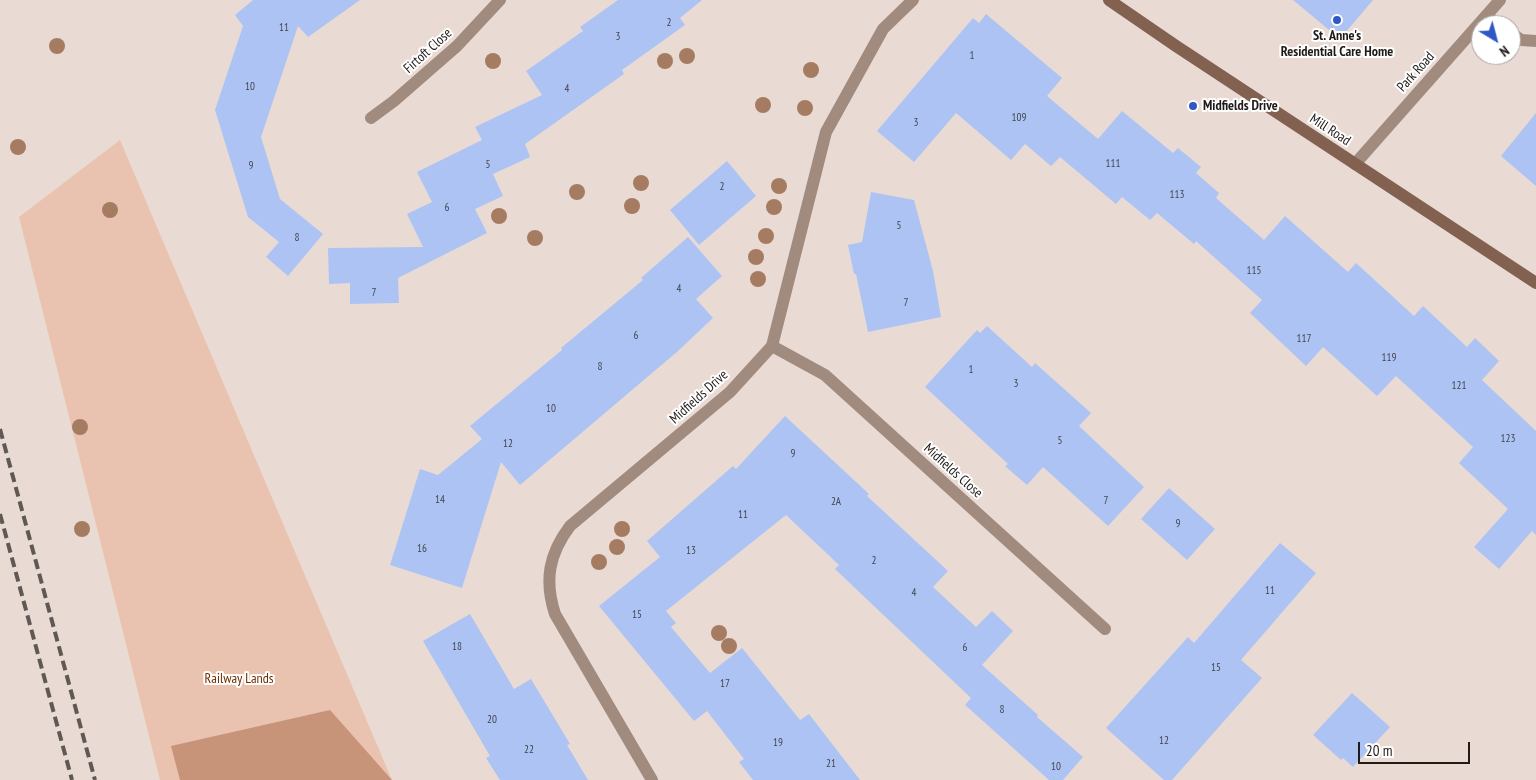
<!DOCTYPE html>
<html>
<head>
<meta charset="utf-8">
<style>
  body { margin:0 }
  #map { position:relative; width:1536px; height:780px; overflow:hidden; background:#e9dbd4; font-family:"PT Sans Narrow",sans-serif }
  canvas { display:block }
  .north { position:absolute; left:1471px; top:15px; width:50px; height:50px; box-sizing:border-box; background:#fff; border:1px solid #a6a4a3; border-radius:50%; rotate:143deg; font-size:14px; font-weight:700; line-height:20px; text-align:center; color:#201b19 }
  .north::after { content:''; display:block; margin:auto; width:18px; height:22px; background:#2f57c6; clip-path:polygon(50% 0,100% 100%,50% 72%,0 100%) }
  .scale { position:absolute; left:1358px; top:742px; width:112px; height:22px; box-sizing:border-box; border:2px solid #201b19; border-top:0; padding-left:6px; font-size:15px; line-height:18px; white-space:nowrap; color:#201b19; -webkit-text-stroke:4px #fff; paint-order:stroke }
</style>
</head>
<body>
<div id="map">
<canvas width="1536" height="780"></canvas>
<div class="north">N</div>
<div class="scale">20 m</div>
</div>
<script>
const context = document.querySelector('canvas').getContext('2d');
context.lineJoin = 'round';
function paint(path, color) {
  context.fillStyle = color;
  context.fill(path, 'evenodd');
}
function strokePath(path, color, width, dash) {
  context.strokeStyle = color;
  context.lineWidth = width;
  context.lineCap = dash ? 'butt' : 'round';
  context.setLineDash(dash || []);
  context.stroke(path);
}
function drawText(font, color, halo, rows, align = 'center') {
  context.font = font + ' "PT Sans Narrow",sans-serif';
  context.lineWidth = 4;
  context.setLineDash([]);
  context.textBaseline = 'middle';
  context.strokeStyle = halo;
  context.fillStyle = color;
  for (const [text, x, y, turn = 0] of rows) {
    context.save();
    context.translate(x, y);
    context.rotate((+turn || 0) * Math.PI / 180);
    context.textAlign = isNaN(turn) ? turn : align;
    if (halo) context.strokeText(text, 0, 0);
    context.fillText(text, 0, 0);
    context.restore();
  }
}
const green = new Path2D(`
  M120,140l272,640h-232l-141,-563z`);
const forest = new Path2D(`
  M330,710l62,70h-212l-9,-34z`);
const building = new Path2D(`
  M253,0h107l-52,37 -10,-11 -37,111 19,62 43,35 -35,42 -22,-19 13,-15 -31,-25 -33,-107 28,-84 -8,-11z
  M618,0h84l-22,18 5,7 -63,45 2,4 -99,70 5,13 -37,17 10,22 -28,13 12,24 -89,45 1,25 -49,1v-21l-21,1 -1,-36 95,-1 -16,-33 25,-12 -15,-30 65,-32 -7,-13 67,-32 -16,-24 57,-40 -3,-4z
  M1293,0h80l-33,39z
  M986,14l76,64 -15,18 51,43 24,-28 51,42 5,-5 23,19 -5,6 23,20 -3,5 48,42 21,-24 63,56 8,-9 58,53 9,-10 44,41 8,-9 24,23 -17,19 54,51v104l-4,-4 -33,38 -25,-22 34,-38 -49,-46 14,-16 -77,-71 -19,20 -54,-49 -17,19 -56,-53 12,-13 -66,-59 -2,3 -37,-31 -7,7 -28,-23 -6,7 -56,-47 -9,9 -26,-22 -14,16 -55,-47 -42,49 -37,-31 96,-113 6,5z
  M1536,113v73l-35,-30z
  M727,161l29,35 -57,49 -29,-35z
  M871,192l43,8 19,71 8,46 -73,15 -12,-58h-2l-6,-29 14,-3z
  M688,237l34,39 -26,23 17,19 -35,33 -158,134 -19,-23 -39,126 -72,-23 30,-96 18,6 44,-36 -12,-13 92,-76 -1,-2 82,-68 -2,-2z
  M987,326l45,41 3,-4 56,50 -12,13 65,61 -36,39 -65,-59 -16,18 -22,-19 3,-2 -83,-77 52,-57 3,3z
  M785,416l84,78 -2,2 81,75 -15,16 43,40 16,-16 21,20 -31,34 56,50 -1,2 46,40 -20,23h-14l-84,-75 6,-7 -136,-129 4,-4 -53,-50 -120,96 10,12 -5,4 39,46 32,-25 58,72 9,-6 51,66h-107l-14,-18 5,-3 -37,-48 -13,10 -95,-115 61,-49 -13,-16 86,-75 3,3z
  M1169,488l46,41 -28,31 -46,-41z
  M1280,543l36,30 -75,87 21,18 -90,102h-8l-58,-52 82,-91 6,6z
  M470,614l44,75 17,-10 39,65 -3,1 21,35h-88l-14,-22 4,-2 -67,-115z
  M1352,693l38,34 -37,40 -10,-9 -2,2 -28,-25z`);
const lane = new Path2D(`
  M1486,16l13,9
  M1511,33l10,7 15,1`);
const street = new Path2D(`
  M371,118l23,-17 63,-55 43,-46
  M1355,164l145,-164
  M772,346l53,29 280,254
  M652,780l-97,-166c-11,-34 -6,-60 15,-88l160,-134 42,-46 54,-214 57,-103 30,-29`);
const secondary = new Path2D(`
  M1109,0l67,46 360,237`);
const rail = new Path2D(`
  M0,429l95,351
  M0,514l72,266`);
const trees = [
  [57,46],
  [687,56],
  [493,61],
  [665,61],
  [811,70],
  [763,105],
  [805,108],
  [18,147],
  [641,183],
  [779,186],
  [577,192],
  [632,206],
  [774,207],
  [110,210],
  [499,216],
  [766,236],
  [535,238],
  [756,257],
  [758,279],
  [80,427],
  [82,529],
  [622,529],
  [617,547],
  [599,562],
  [719,633],
  [729,646]
];
const markers = [
  [1337,20,5,"#2f57c6"],
  [1193,106,5,"#2f57c6"]
];
const numberNames = [
  ["2",669,23],
  ["11",284,28],
  ["3",618,37],
  ["1",972,56],
  ["10",250,87],
  ["4",567,89],
  ["109",1019,118],
  ["3",916,123],
  ["111",1113,164],
  ["5",488,165],
  ["9",251,166],
  ["2",722,187],
  ["113",1177,195],
  ["6",447,208],
  ["5",899,226],
  ["8",297,238],
  ["115",1254,271],
  ["4",679,289],
  ["7",374,293],
  ["7",906,303],
  ["6",636,336],
  ["117",1304,339],
  ["119",1389,358],
  ["8",600,367],
  ["1",971,370],
  ["3",1016,384],
  ["121",1459,386],
  ["10",551,409],
  ["123",1508,439],
  ["5",1060,441],
  ["12",508,444],
  ["9",793,454],
  ["14",440,500],
  ["7",1106,501],
  ["2A",836,502],
  ["11",743,515],
  ["9",1178,524],
  ["16",422,549],
  ["13",691,551],
  ["2",874,561],
  ["11",1270,591],
  ["4",914,593],
  ["15",637,615],
  ["18",457,647],
  ["6",965,648],
  ["15",1216,668],
  ["17",725,684],
  ["8",1002,710],
  ["20",492,720],
  ["12",1164,741],
  ["19",778,743],
  ["22",529,750],
  ["21",831,764],
  ["10",1056,767]
];
const poiNames = [
  ["St. Anne's",1337,36],
  ["Residential Care Home",1337,52],
  ["Midfields Drive",1203,106,"left"]
];
const streetNames = [
  ["Firtoft Close",428,51,-42],
  ["Park Road",1416,72,-48],
  ["Mill Road",1330,130,33],
  ["Midfields Drive",699,397,-42],
  ["Midfields Close",953,471,42]
];
const parkNames = [
  ["Railway Lands",239,679]
];
paint(green, '#eac3b0');
paint(forest, '#c79379');
paint(building, '#acc3f3');
strokePath(lane, '#a18a7e', 12);
strokePath(street, '#a18a7e', 12);
strokePath(secondary, '#826151', 12);
strokePath(rail, '#5f5854', 4, [10, 5]);
context.fillStyle = '#a57c61';
for (const [x, y] of trees) {
  context.beginPath();
  context.arc(x, y, 8, 0, 2 * Math.PI);
  context.fill();
}
for (const [x, y, r, color] of markers) {
  const dot = new Path2D();
  dot.arc(x, y, r, 0, 2 * Math.PI);
  context.fillStyle = color;
  context.fill(dot);
  strokePath(dot, '#fff', 2);
}
drawText('11px', '#434550', null, numberNames);
drawText('bold 14px', '#201b19', '#fff', poiNames);
drawText('14px', '#201b19', '#fff', streetNames);
drawText('14px', '#6e2e03', '#fff', parkNames);
</script>
</body>
</html>
